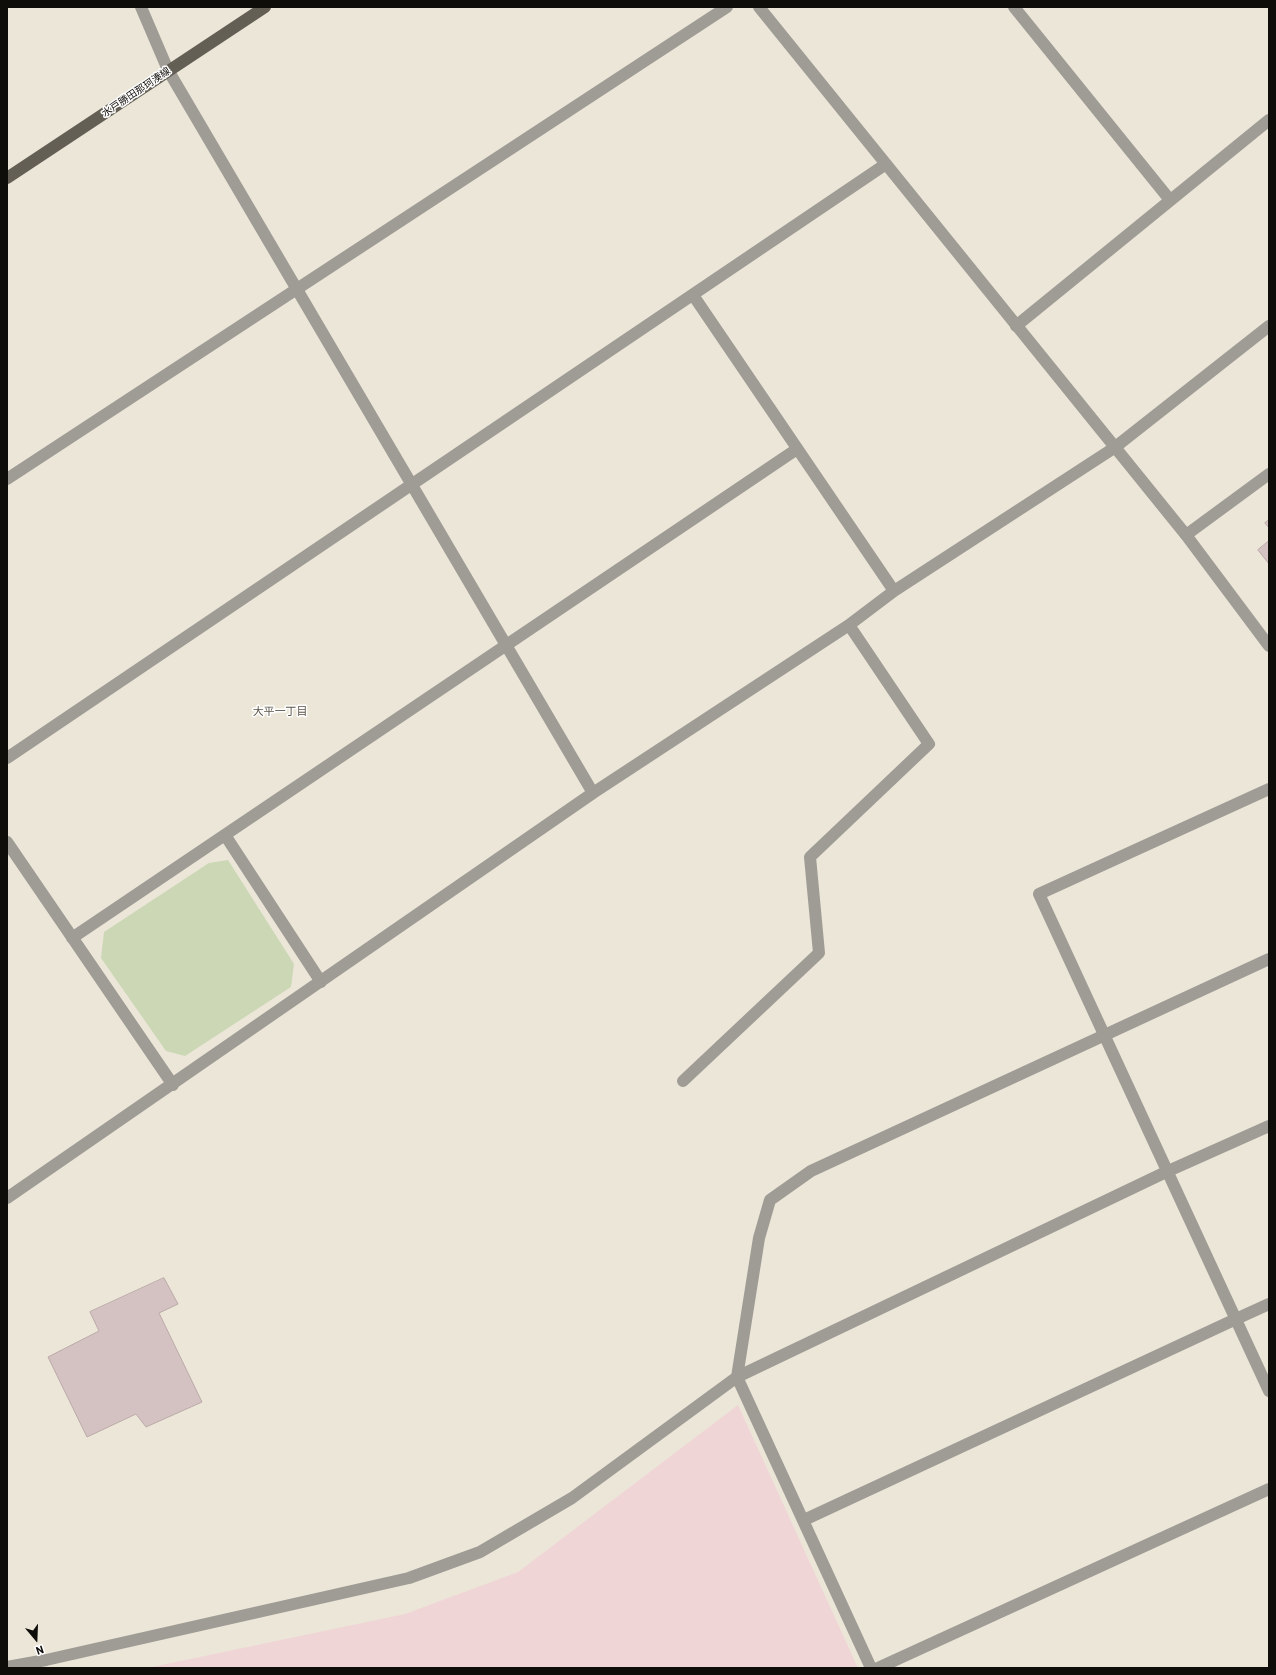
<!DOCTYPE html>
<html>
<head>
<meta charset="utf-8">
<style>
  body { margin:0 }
  #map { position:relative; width:1276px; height:1675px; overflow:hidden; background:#ece6d8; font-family:Barlow,sans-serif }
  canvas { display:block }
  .frame { position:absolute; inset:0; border:8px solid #0f0d09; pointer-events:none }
  .north { position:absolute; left:16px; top:1619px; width:40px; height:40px; -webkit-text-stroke:3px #fff; paint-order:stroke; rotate:161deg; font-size:11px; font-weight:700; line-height:16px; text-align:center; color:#0f0d09 }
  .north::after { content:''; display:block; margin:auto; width:14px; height:18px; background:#0f0d09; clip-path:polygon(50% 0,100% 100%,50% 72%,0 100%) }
</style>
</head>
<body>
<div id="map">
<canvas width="1276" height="1675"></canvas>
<div class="frame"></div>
<div class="north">N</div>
</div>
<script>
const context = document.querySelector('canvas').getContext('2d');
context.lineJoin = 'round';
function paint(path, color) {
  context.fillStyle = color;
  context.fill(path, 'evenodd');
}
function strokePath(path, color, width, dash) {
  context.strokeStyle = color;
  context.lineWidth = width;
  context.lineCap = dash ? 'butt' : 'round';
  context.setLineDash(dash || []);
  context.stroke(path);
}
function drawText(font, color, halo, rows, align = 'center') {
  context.font = font + ' Barlow,"Noto Sans JP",sans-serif';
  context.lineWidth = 3;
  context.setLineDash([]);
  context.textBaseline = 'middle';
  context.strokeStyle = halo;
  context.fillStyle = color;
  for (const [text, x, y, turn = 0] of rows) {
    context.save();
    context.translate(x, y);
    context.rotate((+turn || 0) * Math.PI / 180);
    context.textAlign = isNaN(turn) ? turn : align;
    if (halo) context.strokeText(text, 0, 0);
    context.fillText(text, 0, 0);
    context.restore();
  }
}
const education = new Path2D(`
  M738,1405l120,263h-711l258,-54 113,-42z`);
const green = new Path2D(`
  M228,860l66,104 -3,23 -106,69 -19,-5 -65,-93 3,-26 105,-69z`);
const building = new Path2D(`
  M1269,520v8l-4,-5z
  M1269,541v23l-11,-14z
  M164,1278l14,26 -19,9 43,89 -56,25 -10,-13 -49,23 -39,-80 51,-26 -9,-19z`);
const service = new Path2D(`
  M1236,1319l33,-15`);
const minor = new Path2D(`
  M141,7l27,63 425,723
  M1014,7l156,193
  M693,295l201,296
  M1016,326l253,-206
  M7,479l720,-472
  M1186,535l83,-61
  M1269,789l-230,105 230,497
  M225,835l96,147
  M7,842l166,243
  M72,938l725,-489
  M683,1081l136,-128 -9,-96 119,-113 -80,-119
  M7,1198l586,-405 256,-168 45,-34 220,-143 155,-122
  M804,1520l432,-201
  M7,1667l39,-7 363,-82 71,-26 92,-54 165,-121 429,-205 103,-46
  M871,1668l-134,-291 22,-139 11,-38 41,-29 458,-212
  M878,1668l391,-179`);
const tertiary = new Path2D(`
  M759,7l427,528 83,111
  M7,758l879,-594`);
const primary = new Path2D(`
  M7,178l258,-171`);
const streetNames = [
  ["水戸勝田那珂湊線",136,92,-34]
];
const neighbourhoodNames = [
  ["大平一丁目",280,711]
];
paint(education, '#f0d5d7');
paint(green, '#cbd7b5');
paint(building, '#d3c2c1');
strokePath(building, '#baa9a8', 1);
strokePath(service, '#9f9c96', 12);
strokePath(minor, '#9f9c96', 12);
strokePath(tertiary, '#9f9c96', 12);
strokePath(primary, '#645f55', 12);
drawText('10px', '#0f0d09', '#fff', streetNames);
drawText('11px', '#5b564a', '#fff', neighbourhoodNames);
</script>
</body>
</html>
